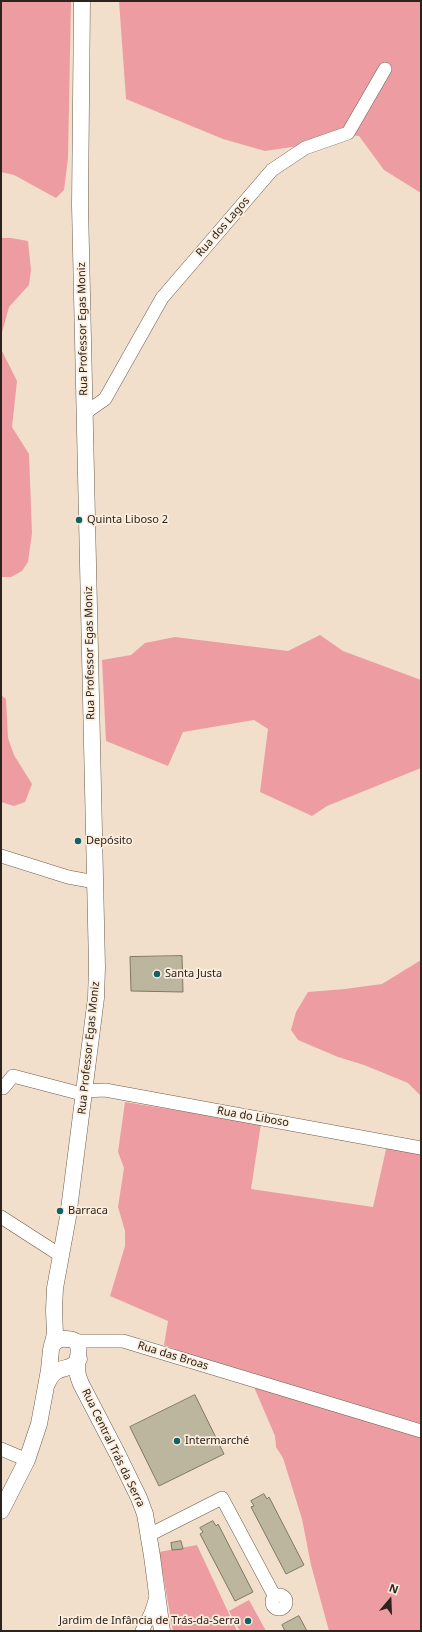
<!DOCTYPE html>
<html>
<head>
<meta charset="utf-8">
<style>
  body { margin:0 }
  #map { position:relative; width:422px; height:1632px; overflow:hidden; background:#f2dfcb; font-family:"Noto Sans",sans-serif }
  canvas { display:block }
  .frame { position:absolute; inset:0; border:2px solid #2b231c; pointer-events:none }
  .north { position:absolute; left:370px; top:1580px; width:40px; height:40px; -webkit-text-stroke:3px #fceddd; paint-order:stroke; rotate:19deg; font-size:11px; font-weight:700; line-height:16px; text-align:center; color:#2b231c }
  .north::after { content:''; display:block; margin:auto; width:14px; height:18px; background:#2b231c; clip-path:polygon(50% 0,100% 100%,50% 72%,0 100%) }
</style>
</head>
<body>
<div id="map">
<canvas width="422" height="1632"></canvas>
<div class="frame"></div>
<div class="north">N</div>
</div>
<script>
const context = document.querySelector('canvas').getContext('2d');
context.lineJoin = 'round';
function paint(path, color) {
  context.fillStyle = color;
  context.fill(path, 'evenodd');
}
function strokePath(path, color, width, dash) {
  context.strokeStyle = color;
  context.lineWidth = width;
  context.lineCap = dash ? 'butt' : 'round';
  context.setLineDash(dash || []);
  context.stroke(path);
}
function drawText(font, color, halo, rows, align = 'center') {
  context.font = font + ' "Noto Sans",sans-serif';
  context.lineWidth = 3.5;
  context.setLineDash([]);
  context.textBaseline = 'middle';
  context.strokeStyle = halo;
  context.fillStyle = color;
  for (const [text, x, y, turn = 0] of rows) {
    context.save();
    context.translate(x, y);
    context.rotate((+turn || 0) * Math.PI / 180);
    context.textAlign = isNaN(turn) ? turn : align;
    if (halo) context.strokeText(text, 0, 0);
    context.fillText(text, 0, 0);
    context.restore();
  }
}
const green = new Path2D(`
  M1,1h70l-3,157 -4,32 -8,8 -42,-23 -13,-3z
  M119,1h302v192l-37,-23 -25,-34 -26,-3 -34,13 -34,5 -42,-12 -97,-40z
  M1,238h10l17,3 3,29 -2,15 -20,22 -8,29z
  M1,349l16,32 -5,46 17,27 3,79 -4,29 -6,9 -11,6h-10z
  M320,635l23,16 78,29v88l-94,38 -15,10 -52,-24 8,-63 -14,-9 -71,12 -15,34 -62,-25 -4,-81 29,-5 14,-12 30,-6 113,14z
  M1,695l5,4 2,39 6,17 18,29 -7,18 -11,4 -13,-4z
  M421,960v136l-13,-13 -44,-18 -26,-8 -40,-17 -7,-10 5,-18 12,-20 37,-3 37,-5z
  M125,1102l136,22 -10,65 122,18 14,-62 34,-1v487h-92l-18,-66 -9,-46 -19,-61 -7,-11 -1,-11 -21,-49 -51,-27 -39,-15 4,-24 -58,-25 15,-50v-15l-7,-24 6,-39 -6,-16z
  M197,1545l40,86h-64l-14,-79z
  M249,1600l17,31h-26l-11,-20z`);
const building = new Path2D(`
  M182,956l1,36 -52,-1 -1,-34z
  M195,1395l29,59 -65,32 -29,-59z
  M264,1494l3,5 2,-2 35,68 -18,9 -35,-67 3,-1 -3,-5z
  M213,1521l3,5 2,-2 35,68 -18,9 -35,-67 3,-2 -3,-4z
  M181,1541l2,8 -11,1 -1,-7z
  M299,1616l8,15h-22l-3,-6z`);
const minor = new Path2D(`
  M85,413l20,-14 57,-101 110,-128 33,-22 43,-15 37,-64
  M1,856l67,21 27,5
  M3,1088l10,-12 65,17 6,-2 21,-1 316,58
  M1,1217l59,38
  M74,1341h49l298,90
  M1,1449l26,11
  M149,1535l73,-37 53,99
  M272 1602a7 7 0 1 1 14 0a7 7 0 1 1-14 0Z
  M142,1631l9,-18 5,-16`);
const major = new Path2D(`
  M52,1345c4,-4 8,-7 14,-6 20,0 10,19 11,30 0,5 2,10 4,15l36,69 22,45 6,16 7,42 10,75
  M47,1384c9,-22 22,-10 32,-25
  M1,1511l26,-51 12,-36 10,-54 2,-20 4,-16 -1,-24 1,-22 13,-71 28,-219 1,-31 -17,-762 2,-204`);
const markers = [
  [79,520,4,"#116265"],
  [78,841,4,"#116265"],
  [157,974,4,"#116265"],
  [60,1211,4,"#116265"],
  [177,1441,4,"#116265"],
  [248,1621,4,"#116265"]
];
const streetNames = [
  ["Rua dos Lagos",223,227,-49],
  ["Rua Professor Egas Moniz",83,329,-91],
  ["Rua Professor Egas Moniz",90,653,-91],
  ["Rua Professor Egas Moniz",89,1048,-84],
  ["Rua do Liboso",253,1117,10],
  ["Rua das Broas",173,1356,17],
  ["Rua Central Trás da Serra",113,1448,64]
];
const poiNames = [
  ["Quinta Liboso 2",87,520],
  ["Depósito",86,841],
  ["Santa Justa",165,974],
  ["Barraca",68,1211],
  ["Intermarché",185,1441],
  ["Jardim de Infância de Trás-da-Serra",240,1621,"right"]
];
paint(green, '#ed9da2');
paint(building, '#bcb69e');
strokePath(building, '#7e7862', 1);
strokePath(minor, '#6c5c4b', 14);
strokePath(major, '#6c5c4b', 17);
strokePath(minor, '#fff', 13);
strokePath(major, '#fff', 16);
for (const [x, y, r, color] of markers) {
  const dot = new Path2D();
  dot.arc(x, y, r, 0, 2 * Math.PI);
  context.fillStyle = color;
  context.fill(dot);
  strokePath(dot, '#fceddd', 1.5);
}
drawText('11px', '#2b231c', '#fceddd', streetNames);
drawText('11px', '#2b231c', '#fceddd', poiNames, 'left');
</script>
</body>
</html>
